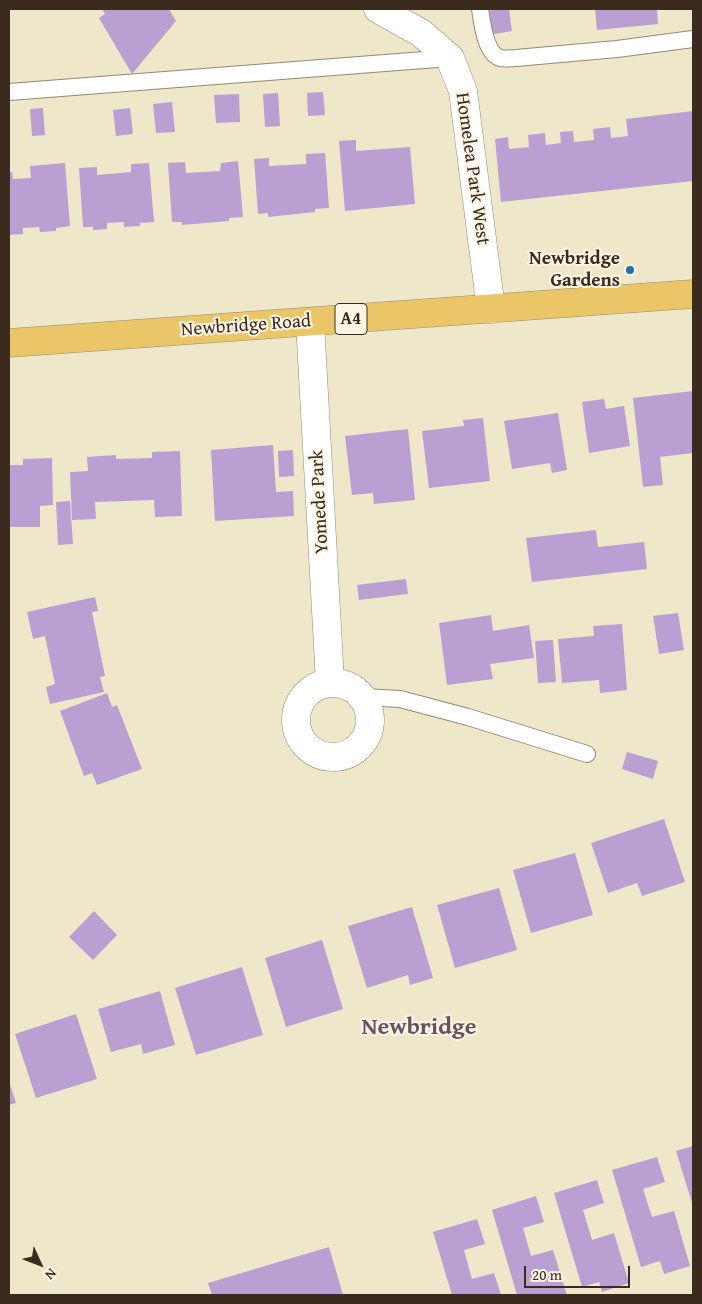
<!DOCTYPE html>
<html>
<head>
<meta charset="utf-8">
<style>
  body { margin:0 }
  #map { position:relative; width:702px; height:1304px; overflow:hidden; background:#efe7ca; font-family:"Gentium Book Plus",serif }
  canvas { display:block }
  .frame { position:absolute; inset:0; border:10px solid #3b2a1e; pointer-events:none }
  .north { position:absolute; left:15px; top:1239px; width:50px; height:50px; -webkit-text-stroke:4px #fcf5e5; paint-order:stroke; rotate:133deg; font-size:14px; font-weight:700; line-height:20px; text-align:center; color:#3b2a1e }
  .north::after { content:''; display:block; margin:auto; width:18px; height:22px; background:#3b2a1e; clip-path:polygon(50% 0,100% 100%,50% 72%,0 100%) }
  .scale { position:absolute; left:524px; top:1266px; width:106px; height:22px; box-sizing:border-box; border:2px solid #3b2a1e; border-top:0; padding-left:6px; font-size:15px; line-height:18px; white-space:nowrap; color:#3b2a1e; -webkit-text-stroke:4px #fcf5e5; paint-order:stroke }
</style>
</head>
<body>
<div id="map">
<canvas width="702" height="1304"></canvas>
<div class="frame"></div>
<div class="north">N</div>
<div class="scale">20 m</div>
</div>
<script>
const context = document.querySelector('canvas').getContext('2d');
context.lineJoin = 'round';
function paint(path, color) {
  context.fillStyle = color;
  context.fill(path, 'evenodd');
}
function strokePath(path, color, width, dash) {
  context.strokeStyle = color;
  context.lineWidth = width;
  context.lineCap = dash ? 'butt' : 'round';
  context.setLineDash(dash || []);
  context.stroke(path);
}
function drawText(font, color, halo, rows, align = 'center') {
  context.font = font + ' "Gentium Book Plus",serif';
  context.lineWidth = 4;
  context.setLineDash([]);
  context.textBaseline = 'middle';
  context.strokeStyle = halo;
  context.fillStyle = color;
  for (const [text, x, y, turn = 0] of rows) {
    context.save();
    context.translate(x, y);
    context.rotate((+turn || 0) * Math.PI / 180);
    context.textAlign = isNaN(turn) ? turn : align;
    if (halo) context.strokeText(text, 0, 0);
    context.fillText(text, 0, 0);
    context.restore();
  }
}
const building = new Path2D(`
  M102,9h67l7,12 -44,53 -33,-56 6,-4z
  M501,9h8l3,22 -23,4 -4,-24z
  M595,9h62l1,15 -61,6z
  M323,92l2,23 -17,1 -1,-23z
  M278,93l2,33 -15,1 -2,-33z
  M239,94l1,28 -24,1 -2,-28z
  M172,102l3,30 -19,1 -3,-29z
  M43,108l2,27 -13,1 -2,-27z
  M130,108l3,26 -17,2 -3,-26z
  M693,111v70l-192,21 -6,-63 13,-2 1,12 20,-2 -1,-12 17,-2 1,12 15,-2 -1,-11 13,-1 1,11 20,-2 -1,-11 17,-2 1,11 17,-2 -2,-17z
  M356,140v11l54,-4 5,57 -70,7 -6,-70z
  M325,153l4,55 -14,1v3l-47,5v-4l-10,1 -4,-55 15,-1v8l37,-2v-10z
  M238,161l5,56 -14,1v3l-47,4v-3h-10l-4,-59 17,-1 1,11 34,-2 1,-8z
  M65,163l5,63 -14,2v3l-16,1 -1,-5 -16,1v6l-14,1v-63h3l1,7 18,-1 -1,-12z
  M149,163l5,59 -14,1v3l-16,1v-5l-17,1v6l-14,1v-3h-10l-4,-59 18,-1v8l34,-3v-8z
  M693,391v62l-33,4 3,28 -20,2 -10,-89z
  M604,399l2,10 18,-3 6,40 -41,7 -7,-51z
  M558,413l9,57 -15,3 -2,-10 -38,6 -8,-48z
  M483,418l7,63 -61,7 -7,-57 42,-5 -1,-6z
  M408,429l7,71 -41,4 -1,-11 -21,2 -7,-59z
  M273,445l3,47 17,-1 1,25 -79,5 -4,-71z
  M293,450l1,26 -15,1 -1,-26z
  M180,451l2,65 -27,1 -1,-17 -59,2 1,17 -24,1 -2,-48 18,-1 -1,-14 29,-2v4l36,-1v-6z
  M52,458l1,47 -13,1v21h-31v-62h14v-6z
  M70,501l3,43 -15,1 -2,-43z
  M596,530l2,17 46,-5 3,27 -115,13 -6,-44z
  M406,579l2,15 -49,6 -2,-15z
  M95,597l3,14 -6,1 13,64 -5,1 4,15 -54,12 -4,-17 9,-3 -10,-48 -12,3 -6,-27z
  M678,613l6,37 -25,4 -6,-38z
  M491,615l2,16 36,-6 5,33 -44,6 3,15 -46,6 -8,-62z
  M622,624l5,66 -27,3 -1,-13 -37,3 -4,-44 36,-3 -1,-10z
  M553,640l3,42 -18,1 -3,-42z
  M107,693l5,14 5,-2 25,64 -45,16 -5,-12 -8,3 -24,-65z
  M627,752l31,9 -5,18 -31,-10z
  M664,819l21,63 -43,14 -5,-13 -29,10 -17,-50z
  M575,853l18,62 -62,18 -18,-63z
  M499,888l18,62 -62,18 -18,-63z
  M412,907l21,71 -23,7 -2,-10 -41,13 -19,-62z
  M94,911l23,24 -24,25 -24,-23z
  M322,940l21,69 -57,18 -21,-69z
  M242,967l21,68 -67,20 -21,-67z
  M160,991l15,54 -32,9 -2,-10 -30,8 -13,-43z
  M76,1014l21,65 -61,19 -21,-64z
  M9,1081l7,22 -7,2z
  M693,1146v60l-17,-55z
  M657,1157l8,25 -22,7 9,28 22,-6 16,55 -26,8 -4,-13 -19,6 -29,-97z
  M597,1180l7,23 -21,7 9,30 22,-7 15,50 -27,9 -3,-10 -17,5 -28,-94z
  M536,1196l8,26 -21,6 8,28 22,-6 14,45h-50l-25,-85z
  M477,1219l8,25 -21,6 8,29 22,-6 7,22h-49l-19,-63z
  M329,1247l14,48h-131l-4,-12z`);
const service = new Path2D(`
  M480,9c2,13 5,44 20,49 4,1 11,0 16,0l101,-9 76,-10
  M9,92l441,-34
  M363,697l37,2 68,18 119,37`);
const minor = new Path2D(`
  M378,9l43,24 29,25 13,33 28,218
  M310,322l20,360
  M296 720a37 37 0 1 1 74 0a37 37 0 1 1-74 0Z`);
const primary = new Path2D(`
  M9,343l684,-49`);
const markers = [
  [630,270,5,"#1f6fb2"]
];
const shields = [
  [351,319,32]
];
const shieldNames = [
  ["A4",351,319]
];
const streetNames = [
  ["Homelea Park West",472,169,82],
  ["Newbridge Road",246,326,-4],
  ["Yomede Park",320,502,-93]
];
const poiNames = [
  ["Newbridge",620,259],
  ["Gardens",620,281]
];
const districtNames = [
  ["Newbridge",419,1028]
];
paint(building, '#ba9fd2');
strokePath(service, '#958874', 18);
strokePath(minor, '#958874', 29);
strokePath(primary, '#958874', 29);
strokePath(service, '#fff', 16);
strokePath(minor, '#fff', 28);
strokePath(primary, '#eac669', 28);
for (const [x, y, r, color] of markers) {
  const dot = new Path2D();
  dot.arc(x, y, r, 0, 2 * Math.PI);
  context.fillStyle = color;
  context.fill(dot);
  strokePath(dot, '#fcf5e5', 2);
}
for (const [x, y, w] of shields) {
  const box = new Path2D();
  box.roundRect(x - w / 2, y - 15.5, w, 31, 4);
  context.fillStyle = '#fcf5e5';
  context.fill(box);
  strokePath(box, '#3b2a1e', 1);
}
drawText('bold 18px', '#3b2a1e', null, shieldNames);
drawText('19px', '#3b2a1e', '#fcf5e5', streetNames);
drawText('bold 19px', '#3b2a1e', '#fcf5e5', poiNames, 'right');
drawText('bold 24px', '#67535d', '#fcf5e5', districtNames);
</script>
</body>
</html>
